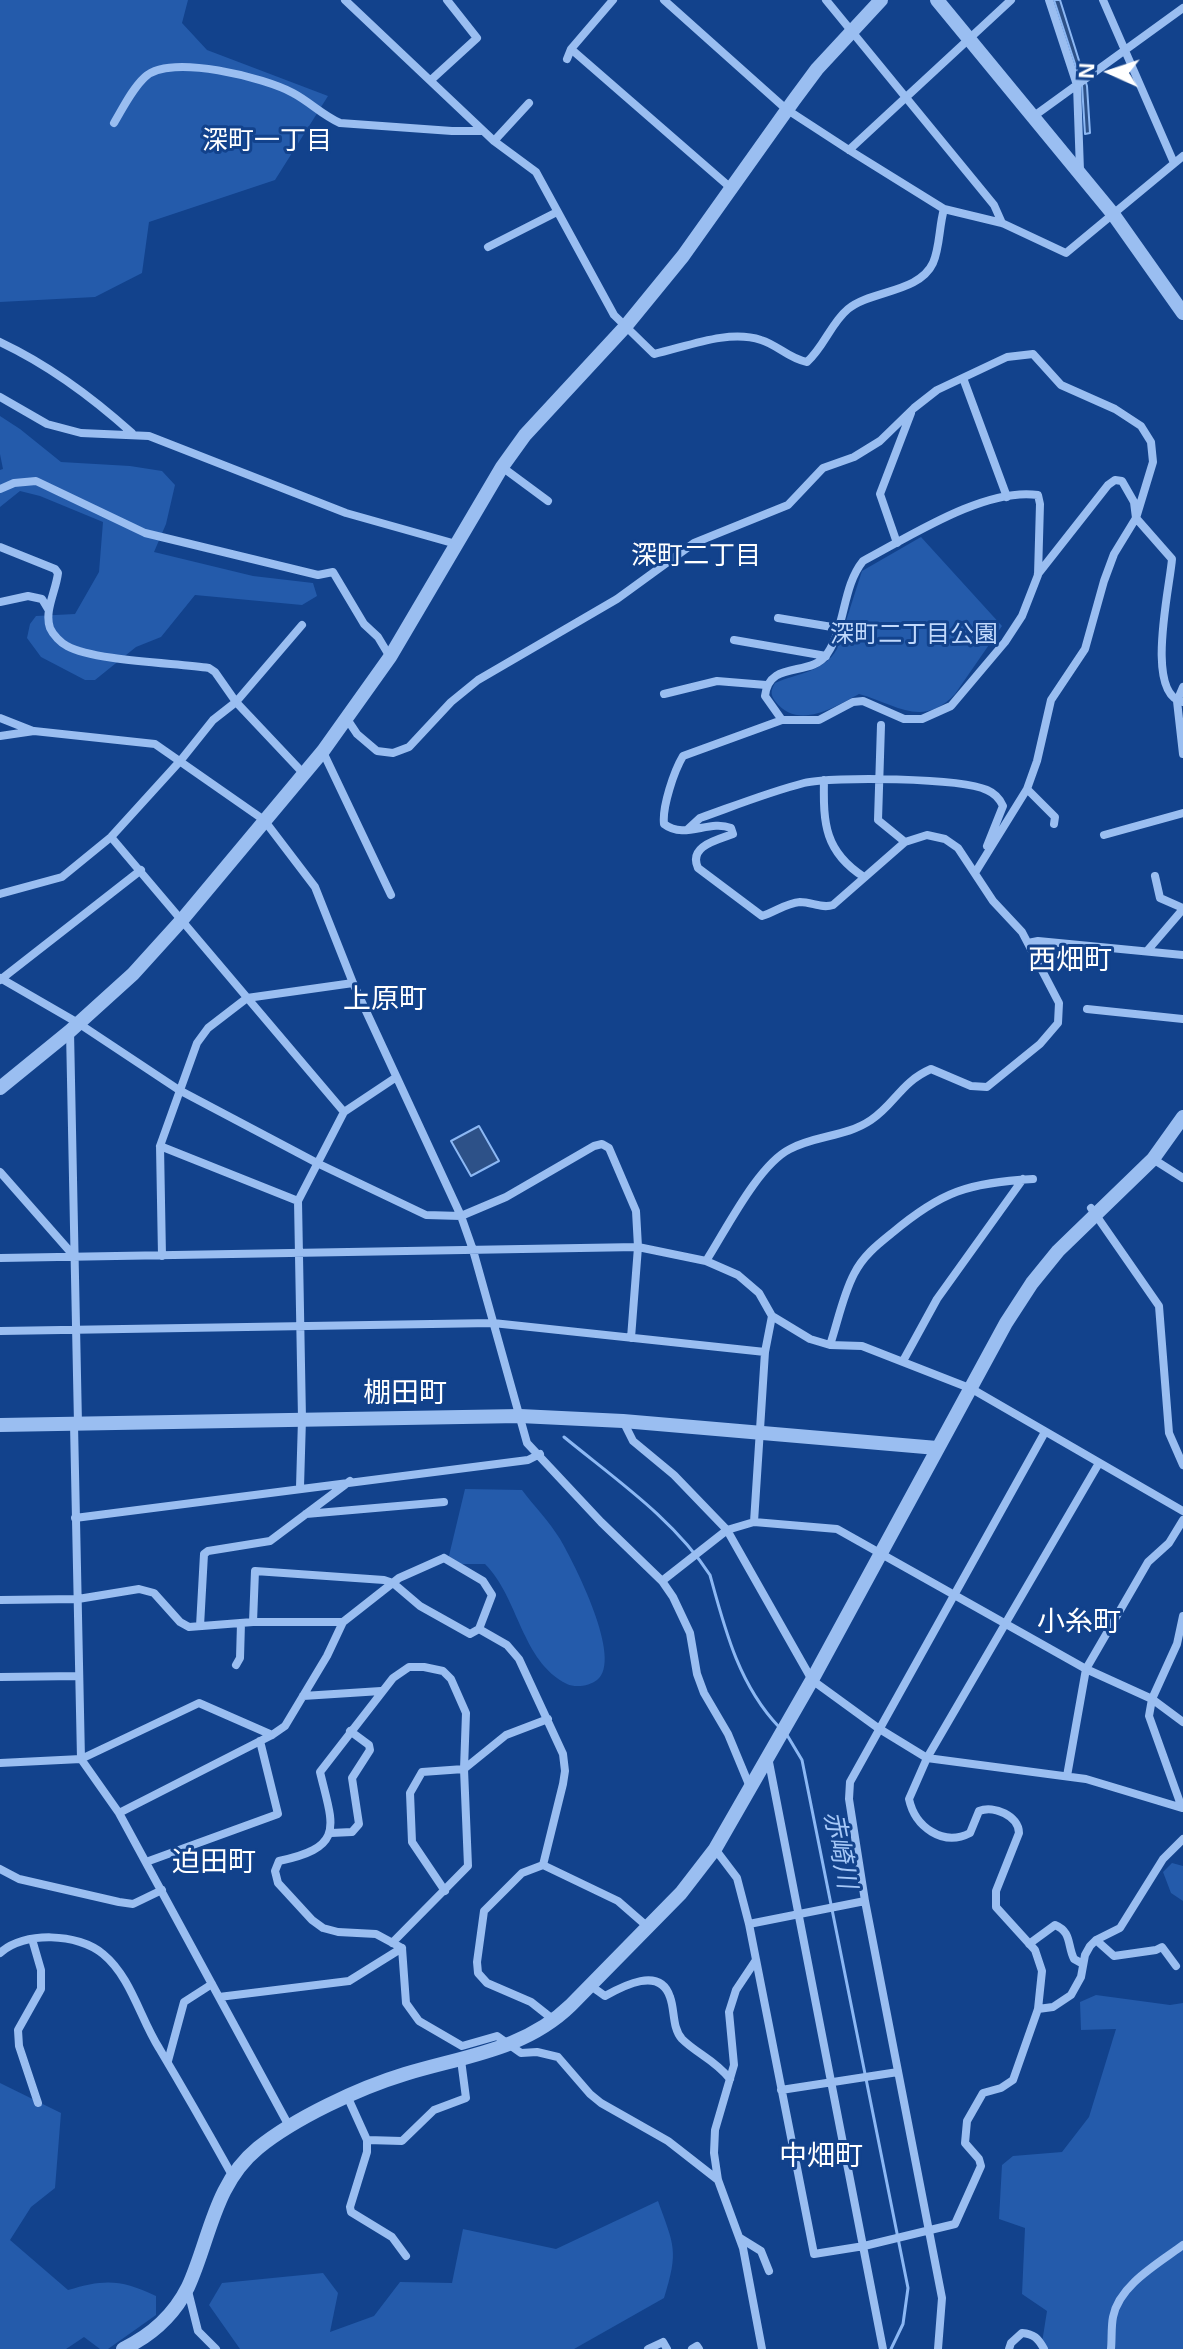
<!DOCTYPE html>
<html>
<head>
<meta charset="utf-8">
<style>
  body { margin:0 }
  #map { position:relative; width:1183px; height:2349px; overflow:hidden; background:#12428c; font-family:Helvetica,sans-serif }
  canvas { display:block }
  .north { position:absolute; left:1071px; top:32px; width:80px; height:80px; -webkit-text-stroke:6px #12428c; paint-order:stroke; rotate:273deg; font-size:22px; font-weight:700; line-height:32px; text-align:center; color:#fff }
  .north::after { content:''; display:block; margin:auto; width:28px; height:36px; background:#fff; clip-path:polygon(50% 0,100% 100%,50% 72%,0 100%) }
</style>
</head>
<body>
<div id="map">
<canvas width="1183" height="2349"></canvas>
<div class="north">N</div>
</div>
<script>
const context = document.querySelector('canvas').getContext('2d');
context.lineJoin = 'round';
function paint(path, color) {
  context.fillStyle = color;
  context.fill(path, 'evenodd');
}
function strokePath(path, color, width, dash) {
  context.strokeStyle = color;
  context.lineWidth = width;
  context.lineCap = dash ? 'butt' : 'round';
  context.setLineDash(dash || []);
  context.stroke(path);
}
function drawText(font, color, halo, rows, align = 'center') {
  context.font = font + ' Helvetica,"Noto Sans JP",sans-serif';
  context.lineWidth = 6;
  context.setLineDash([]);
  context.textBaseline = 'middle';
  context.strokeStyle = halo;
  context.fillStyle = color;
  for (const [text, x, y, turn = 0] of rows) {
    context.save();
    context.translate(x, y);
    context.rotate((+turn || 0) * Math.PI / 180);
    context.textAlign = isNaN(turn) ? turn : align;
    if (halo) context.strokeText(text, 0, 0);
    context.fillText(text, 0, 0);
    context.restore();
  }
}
const green = new Path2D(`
  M0,0h188l-6,23 25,27 121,46 -53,84 -126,42 -7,51 -47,24 -95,5z
  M0,416l20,13 41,33 69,4 32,5 13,14 -9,39 -12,28 99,24 60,7 4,13 -15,9 -107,-10 -34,42 -25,10 -41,33h-10l-44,-23 -14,-19 3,-14 6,-8 39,-2 24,-42 4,-50 -63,-26 -20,-5 -20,16v-37l3,-1 -3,-15z
  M921,537l81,89 -47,68c-33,35 -59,10 -96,0 -25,13 -61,37 -84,7 -5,-7 -4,-11 0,-18 23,-10 49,-11 62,-34l25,-78z
  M465,1489l57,1c12,16 27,31 38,49 14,24 64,121 37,141 -7,6 -22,8 -30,4 -46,-23 -48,-86 -82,-120h-24l-13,-4z
  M1172,1863l11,3v35l-12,-8 -8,-21z
  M1096,1995l74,10 13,-2v346h-142l6,-38 -25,-17 3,-66 -26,-9 3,-54 11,-9 49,-4 27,-35 27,-88 -35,1 -1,-28z
  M0,2083l61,30 -6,75 -24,19 -21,33 58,50c36,-11 53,-11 88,6v19l-48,34h-8l-16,-12 -18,12h-66z
  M658,2201c16,45 21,49 6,97l-90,51h-334l-31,-44 13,-22 101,-10 15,20 -8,39 44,-16 26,-34 52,1 11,-54 93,20z`);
const water = new Path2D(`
  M1054,0h6l27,86 3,47 -5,1 -3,-49z
  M479,1126l20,35 -28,15 -20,-35z`);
const stream = new Path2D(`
  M564,1437c51,42 110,82 146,138 15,55 29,110 69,152
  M787,1735l15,25 106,528 -5,36 -12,25`);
const minor = new Path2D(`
  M345,0l149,141 42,31 78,143 40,39c32,-7 74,-25 107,-14 17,5 28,19 46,22 17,-15 24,-39 41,-53 23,-19 71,-16 85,-46 7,-16 6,-37 11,-54
  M664,0l122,109 63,41 95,59 58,14 64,30 117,-97
  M826,0l168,205 8,18
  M1049,0l28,85 3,86
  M1103,0l71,163
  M571,49l161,140
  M567,59l4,-10 42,-49
  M431,80l46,-42 -30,-38
  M1034,116l149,-108
  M114,123c9,-15 18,-34 31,-46 25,-24 121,1 148,16 17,9 29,22 47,30l112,8h31
  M494,141l35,-38
  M849,150l162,-150
  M488,247l69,-35
  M0,342c49,23 92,55 132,91
  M963,378l44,119
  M0,397l47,27 34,9 68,3 197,77 110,31
  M502,467l46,34
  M0,489l14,-6 22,-2 109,52 173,42 15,-3 31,52 14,13 12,20
  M897,543l-17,-49 31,-81
  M0,547l55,22 3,4c-2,18 -14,38 -8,55 3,7 11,15 17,18 27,15 108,17 142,22l6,4 21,30 67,71
  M1038,574l70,-89 7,-5 7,1 12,21 2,16 36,41c-2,28 -28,136 11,143
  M0,602l28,-6 14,3 6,10
  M778,618l60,10
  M734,640l92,16
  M1183,687l-6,14 6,53
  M664,694l53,-13 49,4
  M0,718l33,13
  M347,719l10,15 20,17 16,2 16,-6 42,-45 27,-22 139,-81 77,-56 94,-38 35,-37 31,-11 26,-16 34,-33 23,-18 70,-33 26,-3 28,31 54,24 26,17 10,16 2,20 -17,56 -22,36 -10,27 -19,68 -34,51 -14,61 -10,28 -52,84
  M881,725l-3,95 27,22
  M0,736l34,-5 121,13 109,76 51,67 38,96 108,233 12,34 54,193 74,79 61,59 11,16 17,36 7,41 7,19 24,41 22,53
  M323,752l68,143
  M824,780c-1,44 1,72 40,97
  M1027,789l28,28 -1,7
  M687,830l13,-12c34,-12 69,-26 104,-35 29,-7 157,-5 183,7 7,3 13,9 16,16l-16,40
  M1104,835l79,-22
  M111,837l233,275
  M1155,876l5,22 23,10
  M0,894l62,-17 49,-40 70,-77 32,-40 23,-18 66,-77
  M1028,943l10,-2 145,14
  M1147,951l36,-42
  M0,978l78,45 101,67 140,74 107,51 35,1 45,-19 88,-51 8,-2 7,4 27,63 2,36 -7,91
  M0,980l141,-110
  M1087,1009l96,10
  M70,1031l8,393
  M160,1146l138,55
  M1153,1159l30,19
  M0,1172l74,84
  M1091,1208l68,98 10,127 14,32
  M162,1256l-2,-110 37,-103 11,-15 39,-30 106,-15
  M0,1258l638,-11 68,14 32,14 21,18 13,23 38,23 20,6 32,1 110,43 211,122
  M706,1261c20,-31 52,-96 84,-112 26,-14 56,-12 81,-29 24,-16 30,-38 60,-51l40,17 16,1 53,-43 18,-21 1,-20 -37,-71 -29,-31 -35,-53 -13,-9 -18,-4 -22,7 -72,63c-11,4 -21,-3 -33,-3 -14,1 -25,10 -38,14l-64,-48c-10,-22 19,-28 35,-34l-2,-6c-22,-9 -46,12 -67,-4 -2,-17 10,-53 19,-68l99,-36h37l34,-18 10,-1 41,18h18l29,-13 54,-64 17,-26 16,-41 2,-71 -2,-9c-53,-8 -129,42 -175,66 -21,26 -17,65 -36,93 -16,24 -58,5 -62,42l17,24
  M0,1331l493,-8 272,29
  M830,1345c8,-24 13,-50 24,-71 9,-18 23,-29 38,-41 50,-42 76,-50 141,-54
  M903,1361l34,-62 86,-120
  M623,1421l10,20 41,34 53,55 85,150 66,48 49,30 159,21 96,29 -33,-92 3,-17 25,-55 6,-28
  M74,1424l7,335 38,54 170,313
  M300,1487l2,-68 -4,-218 46,-89 51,-34
  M306,1514l138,-12
  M75,1518l453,-58 12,-6
  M754,1522l11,-170 7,-36
  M444,1558l39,23 9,14 -13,34 28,16 12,14 44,95 2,17 -2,13 -20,81 75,36 31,27
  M662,1581l65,-51 27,-8 83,7 249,140 66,30 31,23
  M0,1600l78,-1 61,-10 15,4 26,29 9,5 64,-5h90
  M253,1622l2,-51 129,9 9,3 27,23 50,28 9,-5
  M200,1626l4,-72 4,-3 62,-10 80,-60
  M236,1665l4,-7 1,-35
  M0,1677l79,-1
  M303,1696l78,-5
  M768,1757l115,592
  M0,1763l81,-4 118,-56 73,32
  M1067,1776l19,-107 62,-107 21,-19 14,-23
  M119,1813l153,-78 13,-9 42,-70 16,-34 56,-44 45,-20
  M331,1833l21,-1 7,-8 -7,-46 18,-28 -1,-5 -19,-14
  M715,1849l22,29 12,46 65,330 50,-8 91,-22 26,-58 -2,-7 -14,-16 2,-22 16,-28 18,-5 12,-8 25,-71 4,-38 -7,-21 -39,-43v-16l23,-58c0,-17 -25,-28 -40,-22l-9,22c-27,14 -55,-6 -61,-34l18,-41 172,-295
  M146,1862l132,-48 -18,-73
  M543,1865l-21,8 -38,38 -7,51 1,11 9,10 44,19 24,19
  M0,1869l19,10 100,23 14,2 29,-14
  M445,1891l-33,-49 -2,-49 12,-21 42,-3 42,-34 42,-16
  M749,1924l116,-23
  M32,1939l9,31v19l-23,41 1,16 19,57
  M1096,1940l18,16 42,-6 6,-3 14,19
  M392,1943l76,-77 -4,-97 2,-56 -15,-34 -8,-8 -19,-4h-15l-16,11 -73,94c13,54 26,75 -41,89l-4,10 3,12 34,37 11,8 15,4 38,2 26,14
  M1029,1944l26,-19c17,7 12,20 19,34l9,5
  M402,1948l4,55 13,18 43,25 35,-10 24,17 16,-1 21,5 32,37 11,9 67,38 50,39
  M0,1953c24,-22 78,-20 103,1 28,23 37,64 56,94 25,42 49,84 73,127
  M756,1960l-20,30 -7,22 5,53 -19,65 -1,23 4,27 25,68 19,101
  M591,1986l14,10c18,-10 55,-30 65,1 5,13 2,31 12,42 15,15 32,20 48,40
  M219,1997l130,-16 53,-33
  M1038,2009l15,-2 18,-12 10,-18 4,-22 5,-9 6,-6 24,-12 43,-69 20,-20
  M168,2061l16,-59 28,-18
  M781,2090l117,-18
  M348,2098l19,42v12l-17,55 1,5 41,25 14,19
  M367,2140l35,1 32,-31 32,-12 -5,-38
  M740,2238l21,13 8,20
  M188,2291l10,40 18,18
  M648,2349l15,-7 4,7
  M692,2349l5,-3 2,3
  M938,2349l4,-51 -77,-397 -16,-102 1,-17 195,-350
  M1009,2349l2,-6 11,-10c12,1 16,5 22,16
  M1111,2349c1,-10 0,-22 2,-32 6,-32 46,-54 70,-72`);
const tertiary = new Path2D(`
  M937,0l176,214 70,99
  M0,1088l70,-57 63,-57 48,-53 142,-170 67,-94 112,-190 23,-32 100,-108 58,-71 111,-156 23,-31 64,-69
  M0,1425l520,-9 103,5 314,27
  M123,2349c27,-13 51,-34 65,-62 22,-48 26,-103 70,-139 37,-30 101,-60 147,-74 59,-18 120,-24 166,-69l110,-112 34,-44 97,-169 194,-357 26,-40 26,-32 95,-92 30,-42`);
const parkNames = [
  ["深町二丁目公園",914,635]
];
const neighbourhoodNames = [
  ["深町一丁目",267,142],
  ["深町二丁目",696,557]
];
const waterNames = [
  ["赤崎川",839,1850,79]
];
const quarterNames = [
  ["西畑町",1070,961],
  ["上原町",385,1000],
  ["棚田町",405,1394],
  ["小糸町",1079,1623],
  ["迫田町",214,1863],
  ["中畑町",821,2157]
];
paint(green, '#245bab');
paint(water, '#2d5188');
strokePath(water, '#8cb8f4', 2);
strokePath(stream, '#8cb8f4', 3);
strokePath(minor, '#9abef1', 8);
strokePath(tertiary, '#9abef1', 14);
drawText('24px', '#c1d9fc', '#12428c', parkNames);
drawText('26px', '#fff', '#12428c', neighbourhoodNames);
drawText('italic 26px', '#a6c8f8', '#12428c', waterNames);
drawText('28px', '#fff', '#12428c', quarterNames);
</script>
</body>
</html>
